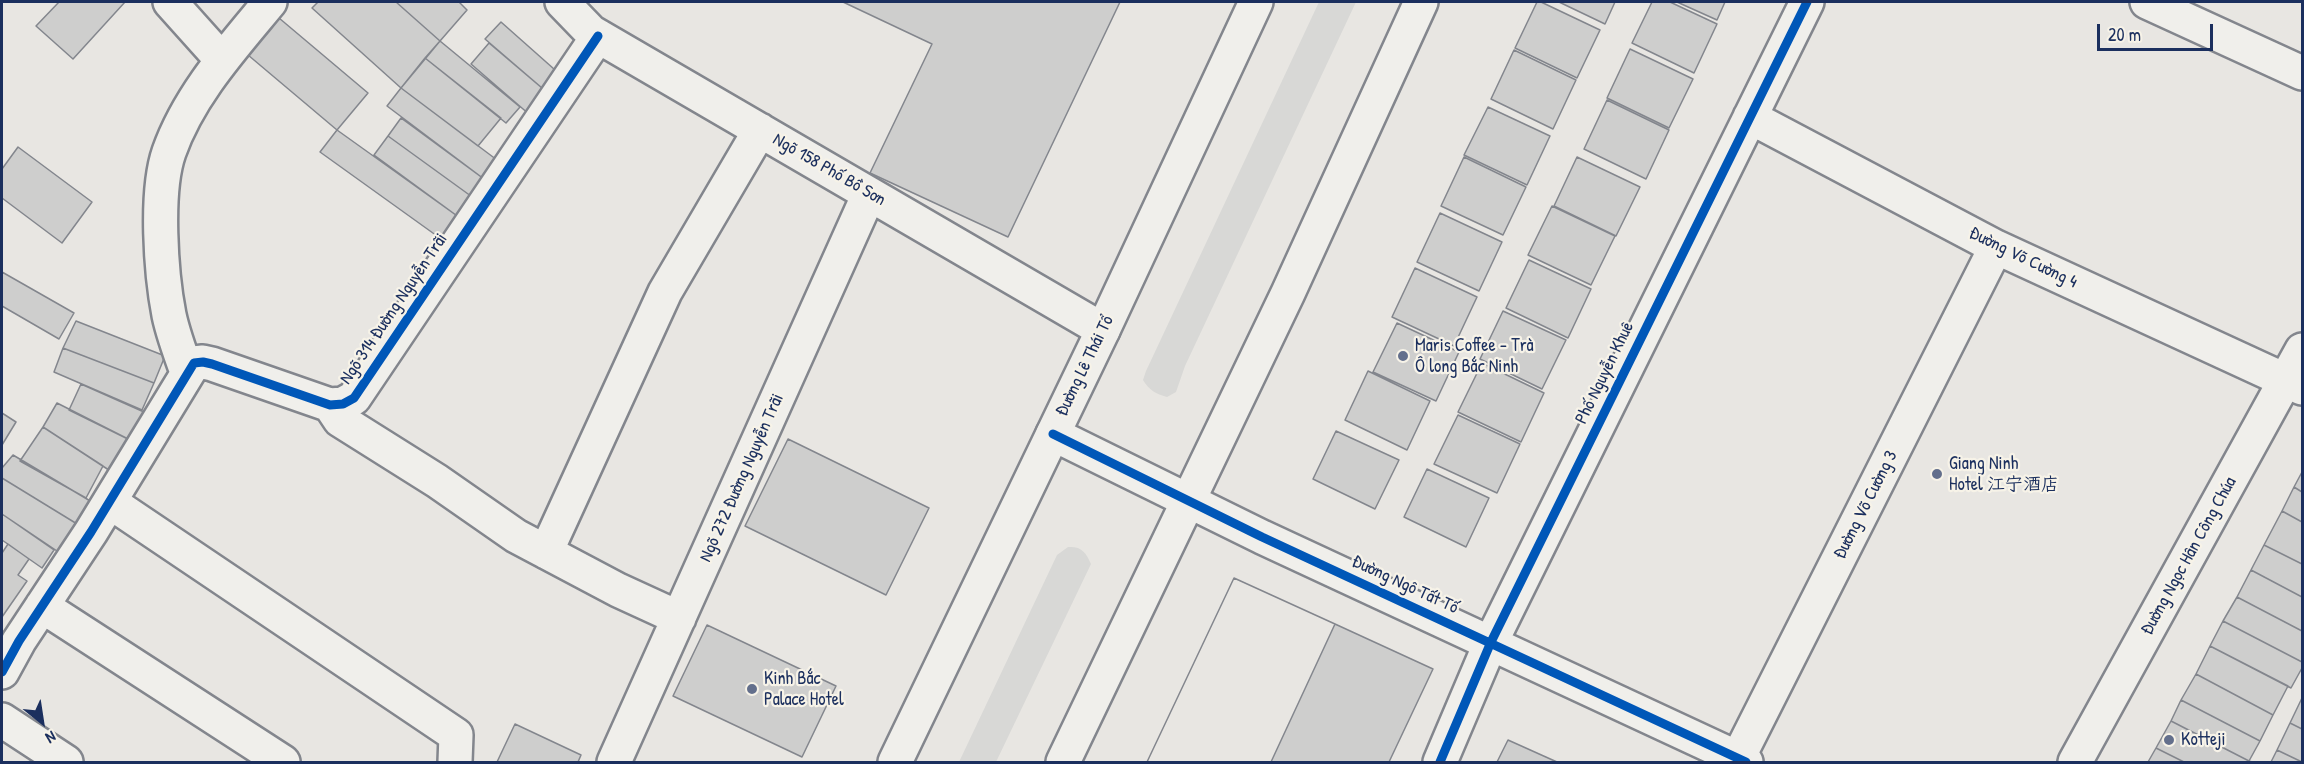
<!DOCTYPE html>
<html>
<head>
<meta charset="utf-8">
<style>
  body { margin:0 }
  #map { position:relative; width:2304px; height:764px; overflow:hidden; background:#e8e6e2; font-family:"Patrick Hand",sans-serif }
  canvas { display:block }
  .frame { position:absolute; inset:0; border:3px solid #1b2f5e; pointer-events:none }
  .north { position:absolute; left:12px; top:692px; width:60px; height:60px; -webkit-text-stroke:4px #f7f3e8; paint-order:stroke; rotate:150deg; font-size:16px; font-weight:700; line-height:24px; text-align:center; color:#1b2f5e }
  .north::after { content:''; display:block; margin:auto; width:21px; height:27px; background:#1b2f5e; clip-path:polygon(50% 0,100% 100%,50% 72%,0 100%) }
  .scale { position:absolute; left:2097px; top:24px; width:116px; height:27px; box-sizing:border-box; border:3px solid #1b2f5e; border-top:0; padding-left:8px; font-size:18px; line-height:21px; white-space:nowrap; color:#1b2f5e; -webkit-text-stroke:4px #f7f3e8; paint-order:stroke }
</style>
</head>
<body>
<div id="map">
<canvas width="2304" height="764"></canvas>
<div class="frame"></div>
<div class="north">N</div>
<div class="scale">20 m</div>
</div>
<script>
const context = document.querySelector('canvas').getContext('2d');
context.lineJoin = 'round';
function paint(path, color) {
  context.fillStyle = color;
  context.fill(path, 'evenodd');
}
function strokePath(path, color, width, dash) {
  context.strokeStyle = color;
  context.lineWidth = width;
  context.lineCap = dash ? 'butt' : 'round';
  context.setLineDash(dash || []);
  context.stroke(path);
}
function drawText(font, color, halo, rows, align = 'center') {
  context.font = font + ' "Patrick Hand","LXGW WenKai TC",sans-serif';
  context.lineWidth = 4.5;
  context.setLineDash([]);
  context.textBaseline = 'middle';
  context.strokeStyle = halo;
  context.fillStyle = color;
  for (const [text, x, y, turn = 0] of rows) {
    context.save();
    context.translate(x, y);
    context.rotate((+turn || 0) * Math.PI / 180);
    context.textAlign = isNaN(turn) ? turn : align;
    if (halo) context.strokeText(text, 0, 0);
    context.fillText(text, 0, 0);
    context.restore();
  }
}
const green = new Path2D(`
  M1319,2h37l-171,364 -9,26 -9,5c-11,-3 -18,-7 -24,-17l3,-9z
  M1068,547c13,-1 18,5 23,17l-95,198h-37l98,-207z`);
const building = new Path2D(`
  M59,2h66l-52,57 -37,-33z
  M318,2h78l44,39 -39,47 -89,-80z
  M396,2h63l8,8 -27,31z
  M843,2h277l-112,235 -138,-64 62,-129z
  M1537,2h4l59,28 -23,48 -62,-30z
  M1559,2h56l-10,22z
  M1652,2h18l47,22 -23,49 -62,-30z
  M1677,2h48l-8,18z
  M279,18l89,75 -31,37 -89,-75z
  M501,22l62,55 -14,17 -64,-55z
  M440,41l80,66 -14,16 -81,-65z
  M489,43l60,51 -19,21 -59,-51z
  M1630,49l63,30 -24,49 -62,-30z
  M1514,50l62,30 -23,49 -62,-30z
  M425,58l76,60 -23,28 -77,-58z
  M401,88l100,75 -13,19 -101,-76z
  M1607,100l62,30 -23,49 -62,-30z
  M1488,107l62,29 -23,49 -63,-30z
  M401,118l87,64 -13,17 -87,-63z
  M337,130l123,88 -16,23 -124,-89z
  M388,136l87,63 -15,19 -86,-63z
  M18,147l74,55 -30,41 -60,-45v-29z
  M1464,157l62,30 -23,48 -62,-29z
  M1577,157l63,30 -24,49 -62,-30z
  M1552,206l63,30 -24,49 -63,-30z
  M1440,213l62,29 -23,49 -62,-29z
  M1529,260l62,29 -23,49 -62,-30z
  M1415,268l62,29 -23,49 -62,-29z
  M2,272l72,41 -15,26 -57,-33z
  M1503,311l63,29 -24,49 -62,-30z
  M76,321l89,35 -11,27 -91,-35z
  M1397,323l62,29 -23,49 -63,-29z
  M63,348l91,35 -12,27 -88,-38z
  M1482,363l62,30 -23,49 -63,-30z
  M1368,371l62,30 -23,49 -62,-30z
  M81,384l72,32 -15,28 -69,-34z
  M57,403l81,41 -20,32 -75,-49z
  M2,413l14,9 -14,23z
  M1458,415l62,29 -23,49 -63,-29z
  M43,427l60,39 -17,32 -66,-37z
  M1336,431l63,29 -24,49 -62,-30z
  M788,439l141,69 -43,87 -141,-69z
  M13,455l84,50 -15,22 -80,-49v-10z
  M1427,469l62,29 -23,49 -62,-30z
  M2302,472v20l-8,-5z
  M2,478l80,49 -19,28 -61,-41z
  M2294,487l8,5v30l-20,-11z
  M2282,511l20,11v42l-38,-19z
  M2,514l52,36 -12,18 -40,-28z
  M8,544l21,15 -11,16 9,6 -25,36v-64z
  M2264,545l38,19v33l-51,-27z
  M2251,570l51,27v34l-65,-34z
  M1234,578l101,46 -64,138h-124z
  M1234,578l101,46 -64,138h-124z
  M2237,597l65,34v31l-79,-41z
  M2223,621l79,41v6l-11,20 -81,-42z
  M1335,624l98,45 -44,93h-118z
  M707,625l129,61 -34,71 -129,-61z
  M2210,646l78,40 -15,29 -77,-41z
  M2196,674l77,41 -13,26 -79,-41z
  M2302,698v31l-12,-6z
  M2181,700l79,41 -11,20 -78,-40z
  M2171,721l78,40 3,1h-68l-28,-14z
  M2290,723l12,6v33l-25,-12z
  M515,724l66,31 -3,7h-81z
  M1508,740l49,22h-60z
  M2156,748l28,14h-36z
  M2277,750l25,12h-31z`);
const minor = new Path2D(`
  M170,2l52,58
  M562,2l29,30 512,298
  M2147,2l155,71
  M1750,117l246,130 306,141
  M187,372c-7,-19 -14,-38 -18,-57 -8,-41 -14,-123 0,-163 20,-57 63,-104 101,-150
  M330,405l10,15 97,61 79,55 102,54 61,28
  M1053,434l209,103 484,225
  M110,502l346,233 -1,27
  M546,552l119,-260 95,-162
  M42,606l241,156
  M2,672l17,-31 72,-109 103,-169 9,-1 9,2 118,41 13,-1 11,-6 244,-362
  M2,720l64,42
  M614,762l255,-568
  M1440,762l51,-120 316,-640
  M1736,762l260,-515`);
const major = new Path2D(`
  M895,762l208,-432 153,-328
  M1063,762l225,-469 133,-291
  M2075,762l227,-412`);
const cycleway = new Path2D(`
  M1053,434l209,103 484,225
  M2,672l17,-31 72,-109 103,-169 9,-1 9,2 118,41 13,-1 11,-6 244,-362
  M1440,762l51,-120 316,-640`);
const markers = [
  [1403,356,6,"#636f8c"],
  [1937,474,6,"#636f8c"],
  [752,689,6,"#636f8c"],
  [2169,740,6,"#636f8c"]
];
const streetNames = [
  ["Ngõ 158 Phố Bồ Sơn",829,170,30],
  ["Đường Võ Cường 4",2023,258,26],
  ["Ngõ 314 Đường Nguyễn Trãi",394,309,-56],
  ["Đường Lê Thái Tổ",1085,366,-64],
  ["Phố Nguyễn Khuê",1605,373,-64],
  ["Ngõ 272 Đường Nguyễn Trãi",742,478,-66],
  ["Đường Võ Cường 3",1866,505,-63],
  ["Đường Ngọc Hân Công Chúa",2189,556,-61],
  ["Đường Ngô Tất Tố",1405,585,25]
];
const poiNames = [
  ["Maris Coffee - Trà",1415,346],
  ["Ô long Bắc Ninh",1415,367],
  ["Giang Ninh",1949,464],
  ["Hotel 江宁酒店",1949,485],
  ["Kinh Bắc",764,679],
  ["Palace Hotel",764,700],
  ["Kotteji",2181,740]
];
paint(green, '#d8d8d6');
paint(building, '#cececd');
strokePath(building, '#83868d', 1.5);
strokePath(minor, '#83868d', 38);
strokePath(major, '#83868d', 38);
strokePath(minor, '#f0efeb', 33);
strokePath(major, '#f0efeb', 33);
strokePath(cycleway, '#0057b8', 9);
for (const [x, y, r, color] of markers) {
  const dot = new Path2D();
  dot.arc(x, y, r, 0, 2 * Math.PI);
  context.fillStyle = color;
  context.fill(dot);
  strokePath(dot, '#f7f3e8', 2);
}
drawText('18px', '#1b2f5e', '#f7f3e8', streetNames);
drawText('18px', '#1b2f5e', '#f7f3e8', poiNames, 'left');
</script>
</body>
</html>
